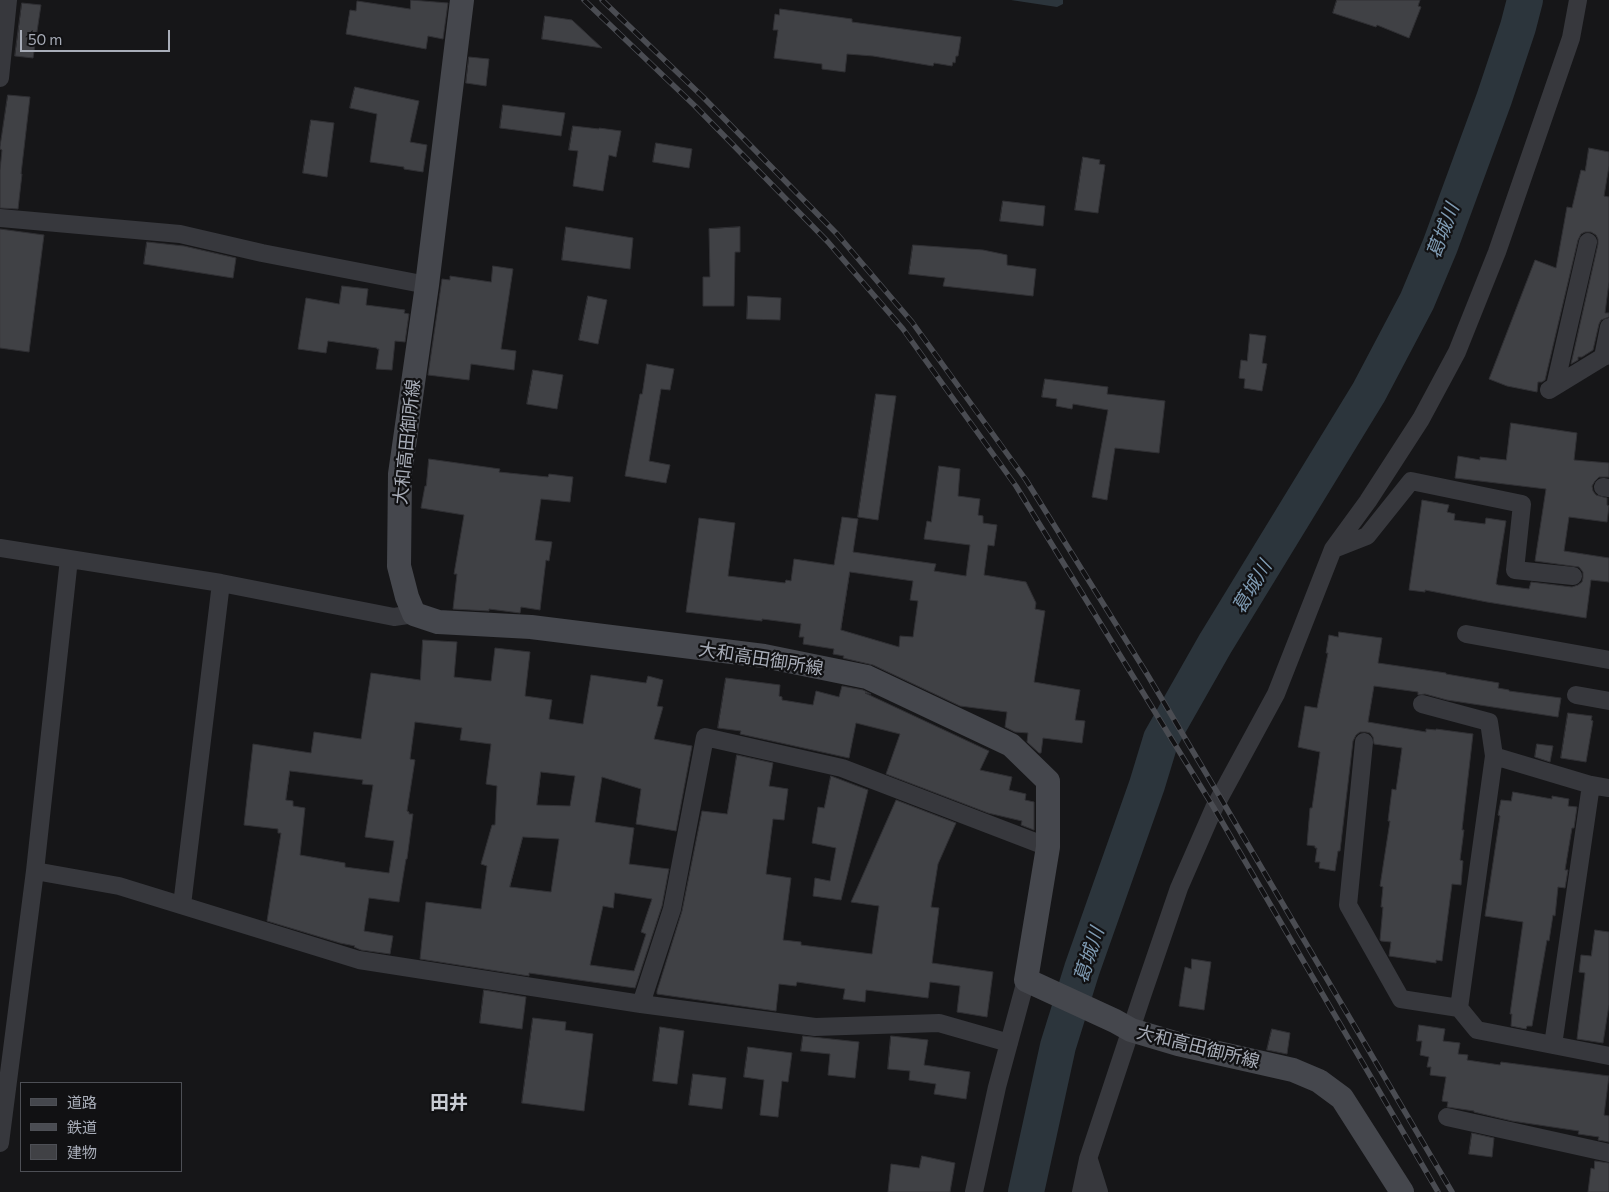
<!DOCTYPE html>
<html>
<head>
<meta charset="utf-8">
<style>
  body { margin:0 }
  #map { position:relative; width:1609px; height:1192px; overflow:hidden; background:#161618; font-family:Commissioner,"Noto Sans JP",sans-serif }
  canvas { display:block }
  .legend { position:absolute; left:20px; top:1082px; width:162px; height:90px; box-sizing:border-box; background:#111113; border:1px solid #4d4f55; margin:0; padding:6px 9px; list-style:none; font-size:15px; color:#a8adb8 }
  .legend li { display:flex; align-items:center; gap:10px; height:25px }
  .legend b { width:25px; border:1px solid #4d4f55 }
  .scale { position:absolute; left:20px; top:30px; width:150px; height:22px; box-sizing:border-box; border:2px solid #a8adb8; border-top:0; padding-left:6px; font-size:15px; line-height:18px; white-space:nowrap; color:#a8adb8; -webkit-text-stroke:4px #111113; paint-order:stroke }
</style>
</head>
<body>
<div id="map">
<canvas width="1609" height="1192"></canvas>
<ul class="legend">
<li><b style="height:6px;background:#45474d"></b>道路</li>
<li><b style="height:6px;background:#4a4c52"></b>鉄道</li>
<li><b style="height:14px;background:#404145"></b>建物</li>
</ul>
<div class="scale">50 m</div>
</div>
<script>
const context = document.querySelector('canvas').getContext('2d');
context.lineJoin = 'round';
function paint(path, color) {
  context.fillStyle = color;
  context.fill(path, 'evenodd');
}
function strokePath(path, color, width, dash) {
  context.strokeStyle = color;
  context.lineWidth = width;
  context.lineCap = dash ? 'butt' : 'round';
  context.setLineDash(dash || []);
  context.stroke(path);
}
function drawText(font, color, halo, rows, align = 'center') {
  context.font = font + ' Commissioner,"Noto Sans JP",sans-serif';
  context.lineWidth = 4.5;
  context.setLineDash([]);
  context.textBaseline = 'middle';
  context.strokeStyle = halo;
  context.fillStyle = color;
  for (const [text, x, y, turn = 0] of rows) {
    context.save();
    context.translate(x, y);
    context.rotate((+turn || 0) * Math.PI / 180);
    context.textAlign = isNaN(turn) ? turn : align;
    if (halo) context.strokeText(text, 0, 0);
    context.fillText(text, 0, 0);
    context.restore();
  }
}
const water = new Path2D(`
  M1011,0h52v4l-6,3z`);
const river = new Path2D(`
  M1026,1192l32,-146 24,-77 65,-184 14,-46 54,-95 154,-252 48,-91 23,-55 54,-147 24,-72 7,-27`);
const building = new Path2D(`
  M411,0l37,3 -5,36 -15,-3 -2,13 -80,-15 4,-24 6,1 1,-10 53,8z
  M1337,0h83l-2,6 3,1 -12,31 -32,-13 -1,2 -43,-14z
  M22,3l19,2 -8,53 -18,-2z
  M780,9l72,10v3l109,15 -3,19h-2l-1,7 -2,-1 -1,4 -18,-3 -1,3 -60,-10 -26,-2 -2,18 -23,-3v-5l-48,-6 4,-28h-5l2,-16 4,1z
  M545,16l27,4 30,28 -60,-9z
  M469,57l20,2 -3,27 -20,-3z
  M355,87l64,14 -9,41 17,3 -4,27 -19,-3v-2l-34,-5 7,-48 -27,-6z
  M8,95l22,2 -9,77h1l-4,35 -18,-1v-38l2,-20 -2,-1v-2z
  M503,105l62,8 -4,23 -61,-8z
  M311,120l23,3 -7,54 -24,-4z
  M573,126l26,3v-1l22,3 -5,26 -7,-2 -6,36 -30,-5 5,-35 -9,-1z
  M656,143l36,6 -3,19 -36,-6z
  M1589,148l20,4v14l-5,30 5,1v85l-4,31h4v4l-8,3 -2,4 -6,26 -11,7h-4v3l-7,4 27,-120v-5l-2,-4 -5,-3h-6l-4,2 -3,6 -33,140 -3,2h-4l-1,10 -30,-6 -18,-7 46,-119 21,8 11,-61 5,1 9,-38 4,1z
  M1083,157l17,3 -1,4 6,1 -7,48 -23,-3z
  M1003,201l42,5 -2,20 -43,-5z
  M566,227l67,11 -3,31 -68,-9z
  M740,227v25h-5l-1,54h-31v-29h7l-1,-48z
  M0,229l44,6 -15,117 -29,-4z
  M147,242l37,4 52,12 -3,20 -89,-14z
  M913,245l70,5 24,5v10l29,4 -3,27 -90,-10 2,-8 -36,-4z
  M493,266l20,3 -12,80 15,2 -2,19 -43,-6 -2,16 -41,-5 14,-96 8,1v-4l41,6z
  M342,286l26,3 -2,16 39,5 -1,3 5,1 -4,28 -10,-1 -3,29 -16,-1 3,-20h-2v-1l-49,-7 -2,12 -28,-4 8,-51 33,6z
  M588,296l19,4 -9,44 -19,-4z
  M748,296l33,2 -1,22 -33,-1z
  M1250,334l16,2 -4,27 5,1 -5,27 -18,-3 1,-9 -6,-1 2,-18 6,1z
  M647,364l27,5 -4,21 -9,-1 -12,72 21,4 -4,18 -41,-7 15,-82h2z
  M533,370l30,5 -6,34 -30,-5z
  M1045,379l63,8 -1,7 58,7 -6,52 -44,-5 -8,52 -15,-3 16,-87 -35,-6 -1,5 -16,-3 1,-7 -15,-2z
  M876,394l20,2 -18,124 -20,-3z
  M1511,423l66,10 -3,27 35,3v14h-10l-4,4 -3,5 1,5 3,4 11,3v7l2,1 -2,16 -38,-5 -5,34 45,7v24l-18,-2 -5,38 -99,-16 -62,-12v2l-16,-2 13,-90 27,5 -2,7 8,2 -1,6 31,4 1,-6 20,3 -10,63 2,1 31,4 2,-7 41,5 6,-2 4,-3 1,-4v-6l-4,-5 -44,-6 11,-72 -91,-11 3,-22 22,4v-3l26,3z
  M429,459l71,10 -1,3 49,5 1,-3 24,3 -3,25 -29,-3 -6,41 17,2 -3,19 -3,-1 -6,50 -19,-3 -1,6 -31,-4v2l-36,-2 4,-35h-3l10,-59 -43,-7 4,-22h1z
  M939,466l21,3 -2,27 22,3 -2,16 5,1v7l14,2 -3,21 -6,-1 -4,30 42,7 10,21 -1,6 10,2 -11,71 46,8 -5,30 10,1 -3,22 -39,-5 -2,15h-2l-12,-11 1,-9 -13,-1 -10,-5 2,-15 -47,-6 -87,-41 -30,-7 1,-2 -11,-2 1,-5 -31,-5 1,-7h-5l2,-13 -39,-5v2l-76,-9 13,-94 36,5 -7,53 57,7 1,-3 5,1 3,-22 40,6 8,-48 16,2 -5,33 83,12 -2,7 32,5 4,-31 -46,-6 3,-18 4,1zM850,572l63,9 -3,19 8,1 -5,36 -13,-1 -1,11 -58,-17z
  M1339,632l43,6 -4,25 68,10v1l53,9 -1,5 11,2v1l52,7 -3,19 -111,-17 -22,-6 -7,1v-3l-44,-6 -6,36 58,10v-3l10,1v-1l37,5 -11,96h2l-4,30 3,1 -2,24 -9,-1 -10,77 -6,-1v3l-47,-7 2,-14 -10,-1 -1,-1 3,-33h-2l2,-20 -3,-1 10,-65h-2l4,-32 4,1 6,-42 -28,-4 -1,-7 -3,-4 -4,-1h-6l-4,3 -3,6 -13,110h-2l-3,20 -16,-3 1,-6h-5l2,-14h-2v-2l-8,-1 3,-37h2l8,-56 -22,-5 7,-41 12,2 11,-55h-2l3,-18 9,2z
  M423,640l34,2 -3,35 37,4 4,-33 35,4 -5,44 27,4 -3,19 34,5 8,-49 55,8 2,-7 15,4 -6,26 6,1 -9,32 38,7 -16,85 -40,-7 5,-35 -39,-12 -7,45 39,6 -5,36 40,5 -7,37 -27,82 -106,-15v3l-109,-17 6,-57 55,7 6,-43 -6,-2 11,-39h3l2,-39 -11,-2 5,-40 -31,-4 2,-12 -47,-6 -5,37 5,1 -8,51 2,1v2h4l-6,45h-1l-7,43 -30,-4 -5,33 29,5 -3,18 -29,-4 -7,-3 1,-1 -15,-3 -73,-22 14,-88h-3v-4l-34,-4 9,-81 58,9 3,-21 47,7 10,-66 49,7zM290,771l73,9 -1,4 11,1 -8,52 29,4 -5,32 -44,-6v-4l-45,-8 5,-47 -12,-2v-5l-7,-1zM541,772l34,4 -5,30 -33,-1zM523,837l36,2 -8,53 -41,-5zM615,893l37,6 -11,33 5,2 -12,37 -44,-6 13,-59 10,2z
  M726,678l54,7 -1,11 3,1v3l31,5 3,-14 23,6 3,-11 21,4 8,4 -6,-1 124,58 -9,19 32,7 -3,13 17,4 -1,6 9,2v28l-13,-5 1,-4 -34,-8 -102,-39 14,-40 -44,-11 -7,35 -109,-24 1,-3 -23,-3z
  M1568,713l24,3 -1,4 2,1 -7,41 -25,-4z
  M1537,744l16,2 -3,16 -15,-5z
  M737,755l36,8 -4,23 19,3 -4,31 -11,-1 -7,55 25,4 -8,62 18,2v3l71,9 7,-48 -28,-4 45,-102 60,23 -18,41 -7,43 8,1 -7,55 61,9 -6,45 -30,-5 3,-26 -30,-4 -2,16 -62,-8 -1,12 -22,-3 2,-10 -48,-7 -1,4 -17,-2 -3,27 -119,-17v-3l25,-80 20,-100 25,3z
  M831,776l37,14 -27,110 -28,-4 2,-18 15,3 6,-33 -24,-5 6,-36 6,1z
  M1513,792l39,7v-3l17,3 -1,7 9,1 -3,21h-2l-7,42h3l-3,18 -7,-1 -3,29 -2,-1 -4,26 -2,-1 -15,86h-5l-1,3 -15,-3 1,-12h-2l13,-92 -38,-6 15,-100 -2,-1 3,-15 10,1z
  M1595,930l14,2v73l-6,38 -26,-4 8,-66 -6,-1 2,-17 10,1z
  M1192,959l19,3 -7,48 -25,-4 6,-39 6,2z
  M484,990l42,7 -4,32 -42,-6z
  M533,1018l33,4 -1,8 28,4 -9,77 -62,-8z
  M1419,1025l26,4 -2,12 17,2 -2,11 10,1 -1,5 33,5 1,-3 108,14 -5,39 5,1v26l-11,-2 1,-3 -21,-3 1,-3 -67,-10 -38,-9v-1l-27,-4 1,-5 -6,-1 4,-24 -16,-2 1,-8h-4l2,-10 -9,-2 2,-14h-5z
  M660,1027l24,4 -7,53 -24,-3z
  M1272,1029l18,4 -3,21 -20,-4z
  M803,1036l56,6 -4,36 -27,-3 2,-21 -29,-3z
  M891,1036l37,4 -4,25 46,7 -4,27 -32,-5 2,-10 -27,-4 1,-9 -22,-2z
  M748,1047l44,6 -4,29 -6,-1 -4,36 -18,-2 4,-35 -20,-3z
  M693,1074l33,4 -4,31 -33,-4z
  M1472,1133l22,5 -2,19 -23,-3z
  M922,1156l33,7 -5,29h-62l3,-28 28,4z
  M1595,1161l14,2v29h-21l3,-24 3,1z`);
const minor = new Path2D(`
  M0,78l8,-78
  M0,218l180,16 82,19 165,32
  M1603,357l6,-30
  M1555,386l33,-144
  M1549,390l54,-33 6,-2
  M1603,487l6,1
  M0,548l221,35 173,34 20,-3
  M1334,549l33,-13 44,-55 111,23 -7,66 58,6
  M1466,634l143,26
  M1576,695l33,6
  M1422,704l67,18 5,34 97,29 18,3
  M1364,742l-16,163 53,94 58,9 18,22 76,15 38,-260
  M35,871l84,15 240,74 282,44 174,23 124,-4 70,20
  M182,905l39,-322
  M641,1004l31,-95 33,-172 137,31 206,79
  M1459,1008l35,-252
  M1553,1045l56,11
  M1447,1117l162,36
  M0,1143l35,-272 34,-312
  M1089,1160l10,32
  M974,1192l23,-105 29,-107
  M1081,1192l7,-33 54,-163 37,-108 35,-80 62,-114 57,-145 35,-48 53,-82 36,-67 40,-100 74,-214 7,-38`);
const secondary = new Path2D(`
  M462,0l-35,285 -27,189 -1,92 8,31 7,17 24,8 93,5 233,29 103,21 144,68 37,36v66l-22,133 89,41 16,9 47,14 115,26 26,11 23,17 60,94`);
const rail = new Path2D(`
  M584,0l111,106 133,136 75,87 113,157 198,322 224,384
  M602,0l101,97 134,137 75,88 114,158 121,194 73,123 232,395`);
const streetNames = [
  ["大和高田御所線",407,442,-84],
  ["大和高田御所線",761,659,9],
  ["大和高田御所線",1198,1047,14]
];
const waterNames = [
  ["葛城川",1443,231,-69],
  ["葛城川",1252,587,-59],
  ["葛城川",1089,955,-72]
];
const neighbourhoodNames = [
  ["田井",449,1103]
];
paint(water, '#2c353c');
strokePath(river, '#2c353c', 36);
paint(building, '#404145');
strokePath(building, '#303034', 1);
strokePath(minor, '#37383d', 18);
strokePath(secondary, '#45474d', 24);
strokePath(rail, '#4a4c52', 5.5);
strokePath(rail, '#111113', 4, [11]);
drawText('18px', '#a8adb8', '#111113', streetNames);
drawText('italic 19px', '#7f9bb3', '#111113', waterNames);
drawText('bold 19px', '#c9ccd4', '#111113', neighbourhoodNames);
</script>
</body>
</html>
